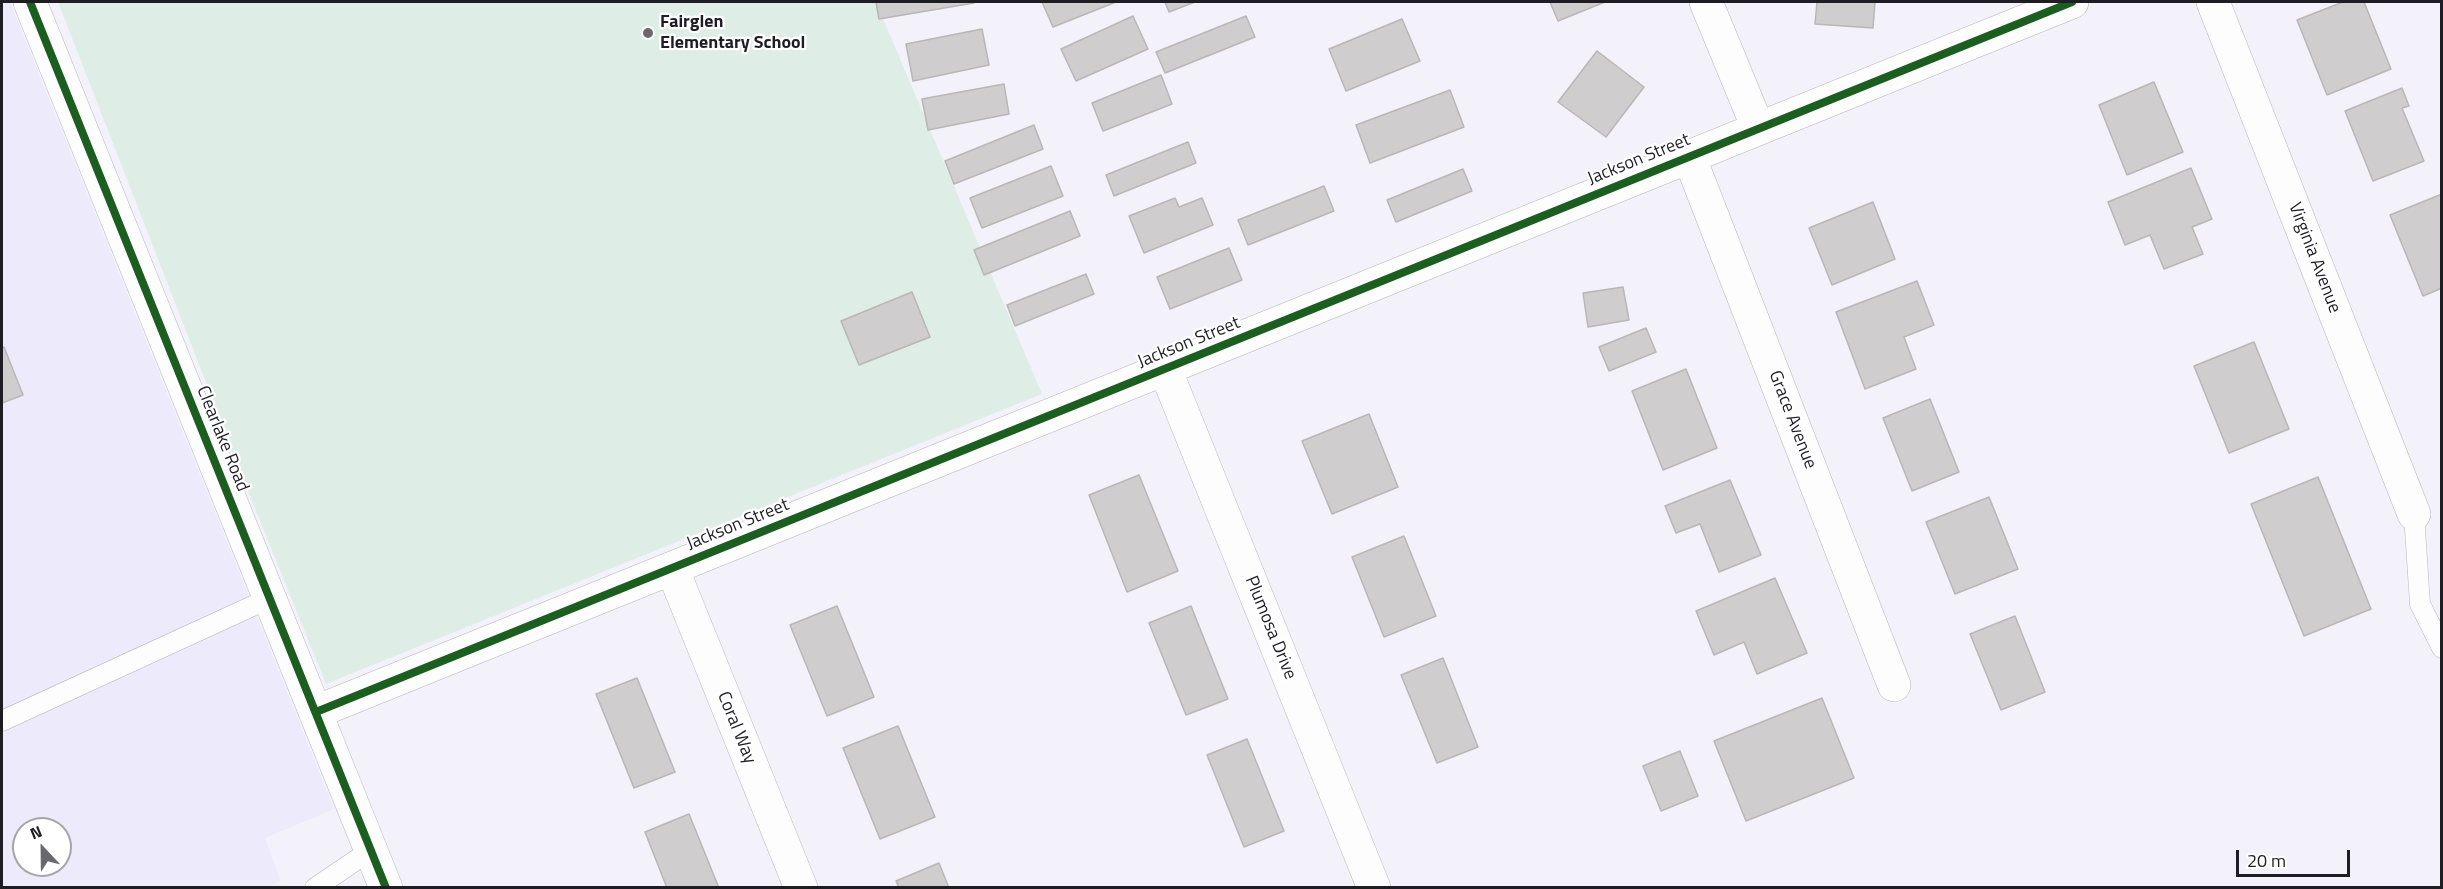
<!DOCTYPE html>
<html>
<head>
<meta charset="utf-8">
<style>
  body { margin:0 }
  #map { position:relative; width:2443px; height:889px; overflow:hidden; background:#f3f2fa; font-family:"Titillium Web",sans-serif }
  canvas { display:block }
  .frame { position:absolute; inset:0; border:3px solid #1e1d24; pointer-events:none }
  .north { position:absolute; left:12px; top:817px; width:60px; height:60px; box-sizing:border-box; background:#fff; border:2px solid #a5a5a7; border-radius:50%; rotate:338deg; font-size:16px; font-weight:700; line-height:24px; text-align:center; color:#1e1d24 }
  .north::after { content:''; display:block; margin:auto; width:21px; height:27px; background:#69686f; clip-path:polygon(50% 0,100% 100%,50% 72%,0 100%) }
  .scale { position:absolute; left:2236px; top:850px; width:114px; height:27px; box-sizing:border-box; border:3px solid #1e1d24; border-top:0; padding-left:8px; font-size:18px; line-height:21px; white-space:nowrap; color:#1e1d24; -webkit-text-stroke:4px #fff; paint-order:stroke }
</style>
</head>
<body>
<div id="map">
<canvas width="2443" height="889"></canvas>
<div class="frame"></div>
<div class="north">N</div>
<div class="scale">20 m</div>
</div>
<script>
const context = document.querySelector('canvas').getContext('2d');
context.lineJoin = 'round';
function paint(path, color) {
  context.fillStyle = color;
  context.fill(path, 'evenodd');
}
function strokePath(path, color, width, dash) {
  context.strokeStyle = color;
  context.lineWidth = width;
  context.lineCap = dash ? 'butt' : 'round';
  context.setLineDash(dash || []);
  context.stroke(path);
}
function drawText(font, color, halo, rows, align = 'center') {
  context.font = font + ' "Titillium Web",sans-serif';
  context.lineWidth = 4.5;
  context.setLineDash([]);
  context.textBaseline = 'middle';
  context.strokeStyle = halo;
  context.fillStyle = color;
  for (const [text, x, y, turn = 0] of rows) {
    context.save();
    context.translate(x, y);
    context.rotate((+turn || 0) * Math.PI / 180);
    context.textAlign = isNaN(turn) ? turn : align;
    if (halo) context.strokeText(text, 0, 0);
    context.fillText(text, 0, 0);
    context.restore();
  }
}
const built = new Path2D(`
  M2,2h8l324,807 -69,29 16,43 -13,6 -266,1zM24,829h36v36h-36z`);
const green = new Path2D(`
  M58,2h818l166,392 -716,290 -72,-178z`);
const building = new Path2D(`
  M876,2h98v1l-95,16z
  M1042,2h74l-63,25z
  M1165,2h30l-26,10z
  M1550,2h55l-47,19z
  M1817,2h58l-2,26 -58,-4z
  M2343,2h21l27,67 -64,26 -30,-75z
  M1133,16l15,33 -72,32 -15,-32z
  M1246,16l9,21 -90,36 -9,-21z
  M1402,19l18,42 -74,30 -17,-42z
  M982,29l7,36 -76,16 -7,-37z
  M1597,51l47,36 -38,50 -48,-35z
  M1161,75l11,29 -69,27 -11,-28z
  M2154,82l29,70 -56,23 -28,-70z
  M1004,84l5,30 -81,16 -6,-31z
  M2402,88l7,18 -7,2 22,53 -51,20 -28,-70z
  M1450,90l14,37 -94,36 -14,-38z
  M1034,125l9,24 -89,35 -9,-23z
  M1188,142l8,21 -82,33 -8,-21z
  M1051,166l12,30 -81,32 -12,-30z
  M2191,168l21,51 -20,8 11,27 -39,15 -14,-34 -25,10 -17,-43z
  M1463,169l9,22 -76,31 -9,-22z
  M1324,186l10,25 -86,34 -10,-25z
  M2442,194v94l-19,8 -33,-81z
  M1175,198l4,9 23,-9 11,27 -69,28 -15,-37z
  M1873,202l22,57 -63,26 -23,-57z
  M1070,211l10,25 -96,39 -10,-25z
  M1229,248l13,32 -72,29 -13,-32z
  M1086,274l8,20 -79,32 -8,-21z
  M1917,281l17,44 -30,12 12,32 -51,20 -29,-77z
  M1623,287l6,33 -41,7 -5,-34z
  M912,292l18,45 -71,28 -18,-44z
  M1646,328l10,24 -47,19 -10,-24z
  M2254,342l35,87 -60,24 -35,-87z
  M4,347l19,48 -21,8v-55z
  M1686,369l31,79 -54,22 -31,-79z
  M1930,399l29,73 -47,19 -29,-73z
  M1369,414l29,73 -66,27 -30,-73z
  M1139,475l39,96 -51,21 -38,-97z
  M2318,477l53,132 -67,27 -53,-132z
  M1730,480l31,75 -42,17 -19,-48 -24,9 -11,-27z
  M1989,497l29,72 -63,25 -29,-72z
  M1404,536l32,80 -52,21 -32,-80z
  M1775,578l32,75 -50,21 -13,-32 -30,13 -18,-44z
  M837,606l37,91 -47,19 -37,-91z
  M1191,606l37,93 -42,16 -37,-92z
  M2015,616l30,76 -44,18 -31,-76z
  M1443,658l35,89 -41,16 -36,-88z
  M637,678l38,94 -41,16 -38,-94z
  M1822,698l32,80 -108,43 -32,-80z
  M898,726l37,91 -55,22 -37,-91z
  M1247,739l37,92 -40,16 -37,-92z
  M1680,751l18,45 -37,15 -18,-45z
  M689,814l30,74h-52l-22,-56z
  M939,863l10,25h-50l-3,-7z`);
const lane = new Path2D(`
  M2414,514l6,90 22,44
  M2,721l268,-123
  M315,888l56,-38`);
const street = new Path2D(`
  M1706,2l52,126
  M2213,2l201,512
  M1689,156l205,529
  M1165,369l209,519
  M672,568l129,320
  M316,712l1756,-710`);
const secondary = new Path2D(`
  M30,2l356,886`);
const cycleway = new Path2D(`
  M30,2l356,886
  M316,712l1756,-710`);
const markers = [
  [648,33,6,"#69686f"]
];
const poiNames = [
  ["Fairglen",660,23],
  ["Elementary School",660,44]
];
const streetNames = [
  ["Jackson Street",1639,160,-22],
  ["Virginia Avenue",2314,258,69],
  ["Jackson Street",1189,343,-22],
  ["Grace Avenue",1792,420,69],
  ["Clearlake Road",222,439,68],
  ["Jackson Street",738,525,-22],
  ["Plumosa Drive",1270,628,68],
  ["Coral Way",736,728,68]
];
paint(built, '#eceafb');
paint(green, '#deeee6');
paint(building, '#d0cdce');
strokePath(building, '#b9b6b6', 1.5);
strokePath(lane, '#b5b4bb', 21);
strokePath(street, '#b5b4bb', 34);
strokePath(secondary, '#b5b4bb', 34);
strokePath(lane, '#fdfdfe', 20);
strokePath(street, '#fdfdfe', 33);
strokePath(secondary, '#fdfdfe', 33);
strokePath(cycleway, '#1b5e20', 8);
for (const [x, y, r, color] of markers) {
  const dot = new Path2D();
  dot.arc(x, y, r, 0, 2 * Math.PI);
  context.fillStyle = color;
  context.fill(dot);
  strokePath(dot, '#fff', 2);
}
drawText('bold 18px', '#1e1d24', '#fff', poiNames, 'left');
drawText('18px', '#1e1d24', '#fff', streetNames);
</script>
</body>
</html>
